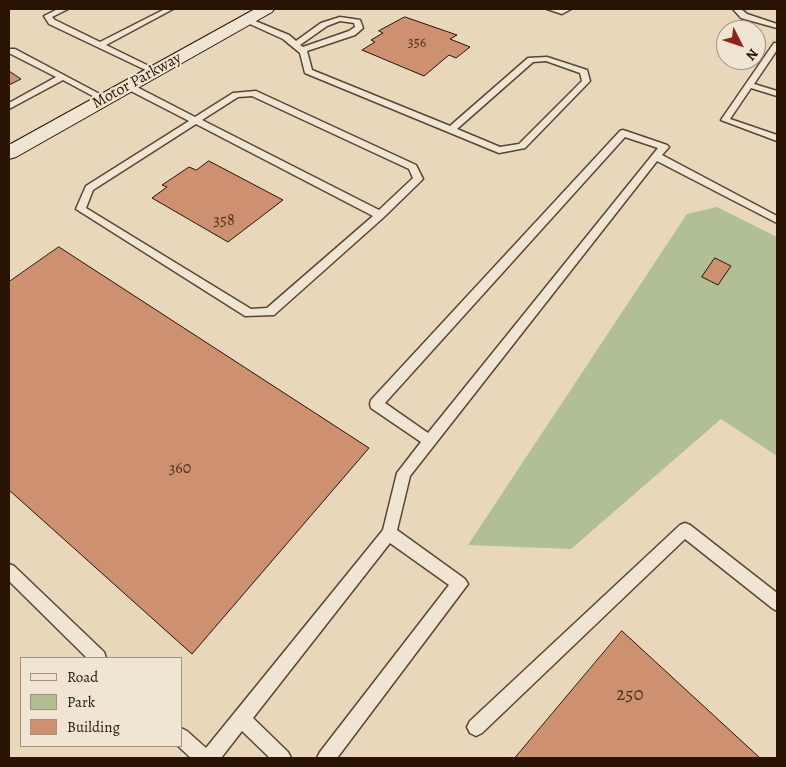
<!DOCTYPE html>
<html>
<head>
<meta charset="utf-8">
<style>
  body { margin:0 }
  #map { position:relative; width:786px; height:767px; overflow:hidden; background:#e8d7ba; font-family:Alegreya,serif }
  canvas { display:block }
  .frame { position:absolute; inset:0; border:10px solid #2b1304; pointer-events:none }
  .legend { position:absolute; left:20px; top:657px; width:162px; height:90px; box-sizing:border-box; background:#f0e5d2; border:1px solid #a19180; margin:0; padding:6px 9px; list-style:none; font-size:15px; color:#2b1304 }
  .legend li { display:flex; align-items:center; gap:10px; height:25px }
  .legend b { width:25px; border:1px solid #a19180 }
  .north { position:absolute; left:716px; top:20px; width:50px; height:50px; box-sizing:border-box; background:#f0e5d2; border:1px solid #a19180; border-radius:50%; rotate:131deg; font-size:14px; font-weight:700; line-height:20px; text-align:center; color:#2b1304 }
  .north::after { content:''; display:block; margin:auto; width:18px; height:22px; background:#8f2418; clip-path:polygon(50% 0,100% 100%,50% 72%,0 100%) }
</style>
</head>
<body>
<div id="map">
<canvas width="786" height="767"></canvas>
<div class="frame"></div>
<ul class="legend">
<li><b style="height:6px;background:#f0e5d2"></b>Road</li>
<li><b style="height:14px;background:#b0bf94"></b>Park</li>
<li><b style="height:14px;background:#cd9171"></b>Building</li>
</ul>
<div class="north">N</div>
</div>
<script>
const context = document.querySelector('canvas').getContext('2d');
context.lineJoin = 'round';
function paint(path, color) {
  context.fillStyle = color;
  context.fill(path, 'evenodd');
}
function strokePath(path, color, width, dash) {
  context.strokeStyle = color;
  context.lineWidth = width;
  context.lineCap = dash ? 'butt' : 'round';
  context.setLineDash(dash || []);
  context.stroke(path);
}
function drawText(font, color, halo, rows, align = 'center') {
  context.font = font + ' Alegreya,serif';
  context.lineWidth = 4;
  context.setLineDash([]);
  context.textBaseline = 'middle';
  context.strokeStyle = halo;
  context.fillStyle = color;
  for (const [text, x, y, turn = 0] of rows) {
    context.save();
    context.translate(x, y);
    context.rotate((+turn || 0) * Math.PI / 180);
    context.textAlign = isNaN(turn) ? turn : align;
    if (halo) context.strokeText(text, 0, 0);
    context.fillText(text, 0, 0);
    context.restore();
  }
}
const green = new Path2D(`
  M717,207l60,30v219l-56,-37 -150,130 -103,-4 219,-331z`);
const building = new Path2D(`
  M405,17l52,18 -7,4 20,8 -14,11 -7,-3 -25,21 -62,-26 13,-8 -4,-2 12,-7 -4,-2z
  M9,71l12,8 -12,6z
  M209,161l74,39 -55,42 -76,-44 15,-11 -5,-2 27,-18 7,3z
  M59,247l310,201 -177,206 -183,-164v-208z
  M715,258l16,8 -13,19 -16,-8z
  M622,631l138,127h-245z`);
const lane = new Path2D(`
  M58,9h10l-16,8 3,3 45,22 65,-33h8l-67,36 53,26 -7,2 -103,-49 -5,-8z
  M547,9h24l-9,5z
  M733,9h8l6,5 30,10v4l-36,-10z
  M340,17l20,3 3,8 -8,7 -48,16 5,19 138,56 78,-68 19,-1 40,13 3,11 -65,67 -26,5 -194,-80 -5,-20 -17,-14 -42,-19 7,-2 41,17 7,6 25,-18zM340,21l14,2 1,4 -6,4 -46,16 -3,-2 27,-19zM546,61l34,12 2,8 -63,63 -19,3 -43,-18 76,-67z
  M774,43h3v7l-23,34 23,7v5l-26,-8 -21,31 47,16v6l-56,-21z
  M9,49h6l94,50 -7,2 -39,-21 -54,29v-6l47,-26 -47,-24z
  M125,84h6l64,33 38,-24 23,-2 160,74 7,14 -39,38 -110,98 -29,1 -169,-107 10,-23 103,-65 -64,-33zM252,96l157,73 4,9 -34,32 -177,-90 36,-23zM196,124l177,92 -106,92 -16,1 -165,-101 7,-18z
  M623,130l44,15 2,2 -7,8 115,61v7l-120,-62 -247,315 -13,54 68,49 3,5 -131,174h-20l3,-6 129,-167 -59,-42 -137,175 35,34 3,6h-21l-28,-27 -21,27h-30l-13,-12h3v-18l6,3 19,17 177,-218 14,-57 24,-31 -50,-34 -1,-4 1,-4 249,-269zM625,137l33,11 -230,285 -43,-30z
  M685,523l5,2 87,68v18l-5,-3 -87,-69 -203,194 -6,3 -6,-3 -3,-6 3,-6 210,-196z
  M9,564l5,2 90,86 2,6h-19l-78,-77z`);
const secondary = new Path2D(`
  M255,9h19l-2,3 -256,145 -7,2v-14z`);
const farNumbernames = [
  ["356",417,44]
];
const farStreetnames = [
  ["Motor Parkway",137,81,-29]
];
const numberNames = [
  ["358",224,221],
  ["360",180,469]
];
const nearNumbernames = [
  ["250",630,695]
];
paint(green, '#b0bf94');
paint(building, '#cd9171');
strokePath(building, '#2b1304', 1);
strokePath(lane, '#5a4432', 3);
strokePath(secondary, '#2b1304', 2);
paint(lane, '#f0e5d2');
paint(secondary, '#f0e5d2');
drawText('14px', '#54321f', null, farNumbernames);
drawText('16px', '#2b1304', '#f0e5d2', farStreetnames);
drawText('16px', '#54321f', null, numberNames);
drawText('19px', '#54321f', null, nearNumbernames);
</script>
</body>
</html>
